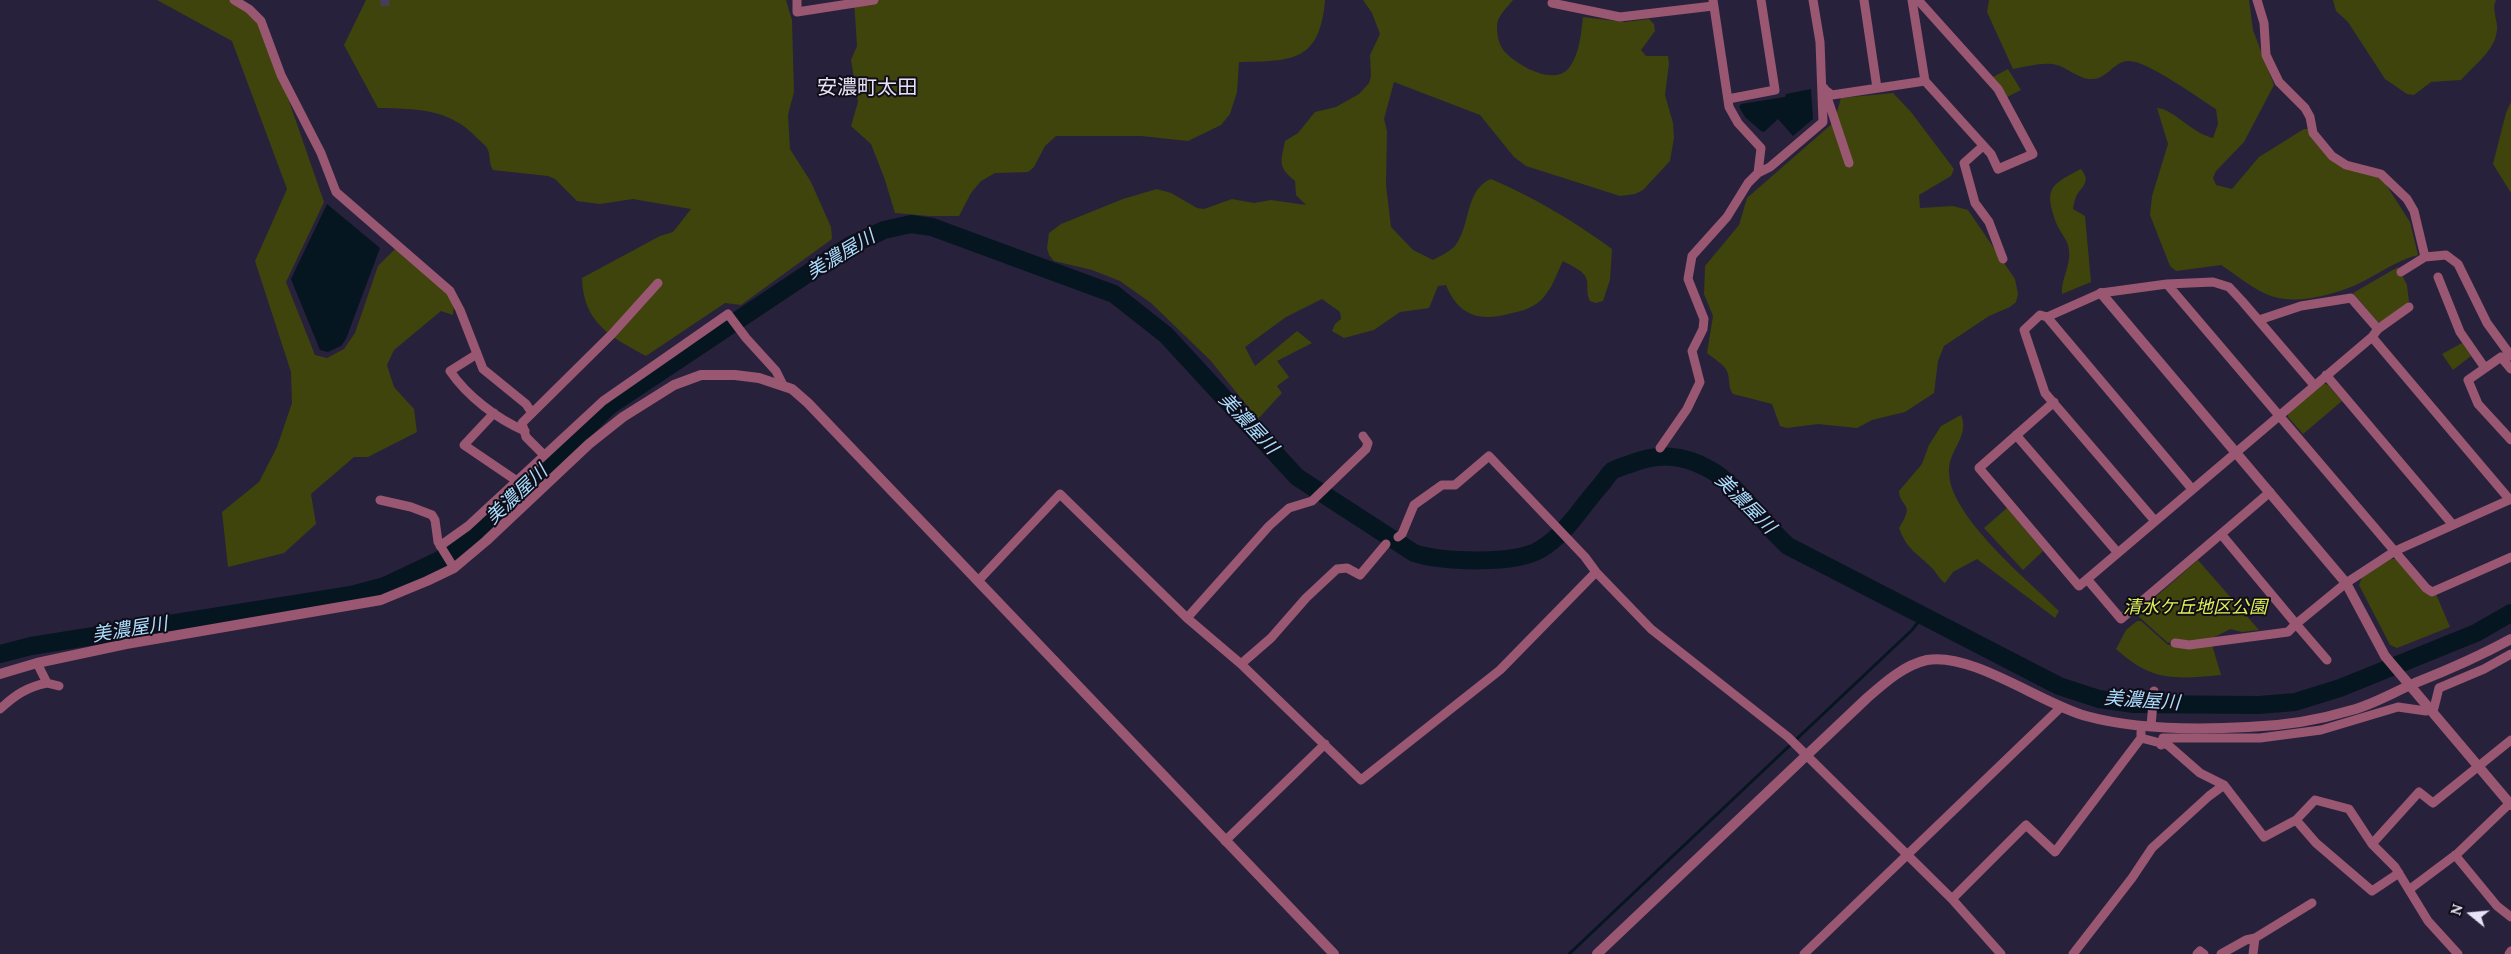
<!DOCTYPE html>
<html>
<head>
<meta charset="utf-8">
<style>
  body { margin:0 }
  #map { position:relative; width:2511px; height:954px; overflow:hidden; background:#28213c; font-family:Lora,serif }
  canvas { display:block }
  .north { position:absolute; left:2446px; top:889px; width:50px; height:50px; -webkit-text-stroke:4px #100d19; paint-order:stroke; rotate:287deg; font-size:14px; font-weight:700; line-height:20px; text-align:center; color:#e8e4f7 }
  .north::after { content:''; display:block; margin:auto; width:18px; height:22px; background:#e8e4f7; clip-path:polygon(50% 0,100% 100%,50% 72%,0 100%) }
</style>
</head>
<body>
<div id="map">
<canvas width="2511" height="954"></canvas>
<div class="north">N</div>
</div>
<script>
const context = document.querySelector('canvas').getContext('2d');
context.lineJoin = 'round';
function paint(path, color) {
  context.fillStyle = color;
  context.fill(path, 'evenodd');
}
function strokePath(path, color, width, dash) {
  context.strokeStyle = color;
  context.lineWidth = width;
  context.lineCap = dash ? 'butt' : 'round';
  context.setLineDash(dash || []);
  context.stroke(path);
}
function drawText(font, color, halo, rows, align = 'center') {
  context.font = font + ' Lora,"Noto Sans JP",serif';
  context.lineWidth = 4;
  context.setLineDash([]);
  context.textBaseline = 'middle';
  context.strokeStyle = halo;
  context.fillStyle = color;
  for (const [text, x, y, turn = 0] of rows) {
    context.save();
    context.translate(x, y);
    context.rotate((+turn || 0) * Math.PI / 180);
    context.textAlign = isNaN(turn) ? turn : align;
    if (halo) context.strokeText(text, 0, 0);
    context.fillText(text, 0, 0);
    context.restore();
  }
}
const green = new Path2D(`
  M157,0h75l30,23 62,179 -38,80 29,73 12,3 17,-9 11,-16 23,-67 21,-21 48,39 7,19 -1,12 -12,-4 -47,39 -7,15 7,22 20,22 3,23 -49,25h-14l-43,37 5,30 -32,29 -56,14 -6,-55 37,-30 18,-35 15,-44 -1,-31 -36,-111 32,-72 -55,-148z
  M366,0h420l6,20 2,72 -6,23 2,34 21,33 20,45 1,12 -91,66 -16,-2 -79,53c-35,-19 -63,-33 -64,-78l78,-42 13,-4 18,-23 -58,-10 -33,5 -23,-3 -22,-22 -7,-3 -55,-6c-5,-8 -2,-15 -6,-22 -3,-4 -8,-8 -11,-11 -27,-29 -61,-28 -98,-29l-34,-63z
  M854,0h471c-5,62 -33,61 -86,62l-2,30 -7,22 -9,11 -33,16 -47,-5h-85l-11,10 -11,21 -6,5 -33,1 -14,8 -10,12 -12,23h-30l-34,-3 -11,-36 -13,-33 -20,-18 7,-24 -7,-42 6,-14z
  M1363,0h150c-6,8 -16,16 -16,26 0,10 2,21 10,28 13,13 51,34 64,11 9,-14 10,-32 12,-48l42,5 24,-3 5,5 1,7 -14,19 5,6h22l1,8 -4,31 8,28 1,15 -4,23 -27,29 -8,4 -15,2 -94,-30 -12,-9 -34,-42 -86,-33 -10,37 3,12 -1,54 5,42 22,23 20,10c7,-4 16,-8 21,-13 17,-19 10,-57 37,-68 44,19 83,42 121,70l-2,31 -7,21 -7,2 -6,-2c-4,-8 -2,-12 -3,-20 -1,-10 -16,-15 -24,-20 -7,14 -11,29 -23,40 -8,7 -18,10 -28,12 -31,9 -53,4 -66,-28l-8,1 -9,22 -29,4 -26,18 -30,8 -12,-7 3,-7 6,-5 -1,-7 -18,-13 -36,18 -41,30 10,19 42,-35 15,12 -35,18 12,16 -12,9 5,7 -24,26 -48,-59 -59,-57 -31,-22 -28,-11 -38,-9 -5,-6 -2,-7 2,-15 12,-9 62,-25 34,-10 14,4 26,15 7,1 28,-10 22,4 17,-3 35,5 -10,-10 -1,-14c-18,-15 -14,-19 -10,-40l13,-8 17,-21 21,-5 23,-13 10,-11 2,-7 -1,-21 10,-21 -8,-21z
  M1989,0h260l4,30 21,55 -30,57 -28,29 -3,7 3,7 16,4 27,-32 45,-28h4l15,22 50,23 12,9 25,39 8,33c-23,6 -41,20 -62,30 -27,11 -63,21 -90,9 -16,-7 -31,-20 -45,-29l-45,6 -6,-5 -20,-51 2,-19 16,-52 -11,-36c17,1 34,25 56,30l5,-14 -2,-15c-18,-11 -68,-48 -87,-48 -14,-1 -22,18 -36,18 -16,1 -26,-14 -42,-15 -12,-1 -26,3 -38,5l-26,-57z
  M2333,0h163c-5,9 2,20 1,30 -2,21 -23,35 -36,50l-30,2 -17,13 -7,-1 -22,-15 -37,-57 -12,-11z
  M2008,69l13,21 -14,7 -14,-20z
  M1893,93l18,19 43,57 -3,7 -32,19 1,13 33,-2 15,4 47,69 3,15 -2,8 -6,5 -21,9 -45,30 -6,15 -4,32 -29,19 -33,8 -15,8 -39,-4 -31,4 -7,-2 -8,-22 -39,-10c-5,-7 -3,-12 -5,-20 -2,-9 -14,-15 -21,-21l6,-37 -9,-22 1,-28 34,-41 8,-27 87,-76 7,-24z
  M2511,102v91l-18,-29 13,-51z
  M2081,169c8,10 5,15 -3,24 -3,4 -4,11 -5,16l12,7 6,66 -29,12c-1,-17 11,-30 6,-49 -2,-7 -8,-13 -11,-20 -14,-37 -7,-40 24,-56z
  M2398,267l9,18 2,17 -28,20h-3l-25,-29z
  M2462,343l9,13 -18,14 -11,-16z
  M2323,383l5,2 14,16 -39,33 -15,-17v-4z
  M1961,415c9,22 -13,35 -12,57 0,44 80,109 110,139l-4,7 -78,-59 -24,13 -8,11c-6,-4 -8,-10 -13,-15 -15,-15 -25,-18 -33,-40 17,-27 1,-19 0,-37l23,-27 7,-19 12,-19z
  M2007,508l36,43 -20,19 -39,-42z
  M2391,559h6l33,37 6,-2 14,33 -53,21 -7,-3 -31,-60 3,-8z
  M2198,560l61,70 -17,2 -12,-3c-21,12 -33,15 -56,10l-6,4 -32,-29z
  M2137,621h4l27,24h44l9,30c-46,4 -69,7 -105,-26l10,-19z`);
const water = new Path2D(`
  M1811,89l2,30 -20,17 -15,-17 -14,13 -3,-1 -16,-14 -6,-10 2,-3 44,-7 1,-3z
  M327,204l53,44 -34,91 -5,7 -13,6 -8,-2 -29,-71z`);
const stream = new Path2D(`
  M1569,954l343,-324 11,-14`);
const river = new Path2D(`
  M0,654l31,-8 320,-51 34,-9 55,-26 51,-39 118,-115 240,-160 35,-16 27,-6 21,3 182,67 52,41 131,142 117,76c28,9 102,12 127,-4 25,-15 40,-42 59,-63 4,-5 8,-11 12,-15 5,-3 12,-5 18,-7 28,-11 52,-10 79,5 28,15 53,54 79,77l271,140 40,13 35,5 125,1 36,-3 45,-14 136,-55 35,-20`);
const minorTunnel = new Path2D(`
  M385,6v-6`);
const minor = new Path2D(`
  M234,0l15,9 12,12 20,54 40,78 15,39 114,99 10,19 23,59 43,35 6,9
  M797,0v12l77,-12
  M1713,0l16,107 9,16 23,25 -3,25
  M1864,0l13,88
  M1912,0l13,81 66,73 7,15 35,-15 -35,-65 -80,-89
  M2257,0l7,23 2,32 13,27 26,26 5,9 3,16 19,23 14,9 35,9 26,25 7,12 11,46 21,-2 12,9 29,59 24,33
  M1552,3l68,14 93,-11
  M1824,88l25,75
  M1824,89l8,6 93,-14
  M1728,99l47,-9 -14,-90
  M1983,146l-19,17 11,40 14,19 14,37
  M2401,272l24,-15
  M2438,277l22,55 25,36
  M2167,284l259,304 6,4 79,-35
  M2047,317l54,-24 66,-9 46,-2 16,5 13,14 72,84
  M2378,329l31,-22
  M2372,337l138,163
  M477,354l-27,17c17,25 47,48 75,60
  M2511,369l-10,-12 -33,23 10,24 33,36
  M2326,375l127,150
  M2054,402l-75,66 100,118 293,-249 6,-8 -27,-31 -50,8 -42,14
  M494,413l-30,32 53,36
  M2016,435l102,118
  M1660,448l27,-39 13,-27 -8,-31 11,-22 1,-10 -16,-40 4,-23 35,-39 21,-34 10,-10 12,-6 53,-45 -3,-80 -7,-42
  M544,455l-18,-18 -4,-14 90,-89 46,-51
  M380,500l31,7 21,8 3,5 3,22 16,26
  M2155,521l-110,-128 -21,-63 16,-15 7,2 145,172
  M2221,534l49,-42
  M1398,537l4,-3 12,-29 28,-20h13l34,-29 96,101 11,15 55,57 137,108 164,162 49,55
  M440,546l28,-20 135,-125 125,-87 18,24 30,33 7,14
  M2087,579l34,40 100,-85 75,90 50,-41 49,-32 116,-52
  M978,581l82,-87 127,124 54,46 120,116 139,-110 96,-98
  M1187,618l82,-92 20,-18 23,-7 54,-52 2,-6 -5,-7
  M2175,643l14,2 99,-13 8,-8 31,36
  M37,663l10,20 12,3
  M1241,664l30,-26 35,-40 31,-29 10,-1 13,7 26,-31
  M0,709c15,-14 27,-22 47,-26
  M2151,726l3,-35
  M2141,738l27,7 32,28 24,12 40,52 32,-17 19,-20 34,9 23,35 23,23 33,54 30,33
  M2161,745l2,-7h97l61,-8 77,-23 28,4 8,-3 5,-20 45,-19 27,-15
  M2296,820l20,23 56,48 27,-18
  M1225,841l100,-97
  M2372,844l47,-52 14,11 78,-63
  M2455,855l42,51 14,11
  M2410,889l48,-36 52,-50
  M1952,899l74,-74 29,27 86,-114v-6
  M1804,954l256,-246
  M2073,954l59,-76 20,-30 57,-52 15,-11
  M2197,954l3,-3 4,3
  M2221,954l25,-14 9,-2 57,-35
  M2253,954l2,-16
  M2509,954l2,-3`);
const tertiary = new Path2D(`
  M2101,293l245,290 39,73 126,149
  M0,674l37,-11 89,-19 255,-44 46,-19 27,-13 32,-27 103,-97 34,-27 51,-32 27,-10h34l24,3 33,11 16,14 526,551
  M1597,954l270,-256c17,-15 37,-33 60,-38 45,-8 115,44 159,56 51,14 109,14 162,11 35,-1 71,-7 104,-17 22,-6 42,-18 63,-27 33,-13 65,-27 96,-44`);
const parkNames = [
  ["清水ケ丘地区公園",2195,608]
];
const waterNames = [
  ["美濃屋川",841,255,-31],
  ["美濃屋川",1248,424,47],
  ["美濃屋川",517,495,-43],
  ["美濃屋川",1745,504,45],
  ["美濃屋川",130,630,-9],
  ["美濃屋川",2142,701,4]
];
const quarterNames = [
  ["安濃町太田",867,88]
];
paint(green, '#3e440c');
paint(water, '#061620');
strokePath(stream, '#061620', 3);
strokePath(river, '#061620', 18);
strokePath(minorTunnel, '#453e58', 9, [9, 4.5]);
strokePath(minor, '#995771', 9);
strokePath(tertiary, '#995771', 10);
drawText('italic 18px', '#dff052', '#100d19', parkNames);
drawText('italic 19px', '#a9defe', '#100d19', waterNames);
drawText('20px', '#e8e4f7', '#100d19', quarterNames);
</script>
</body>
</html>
